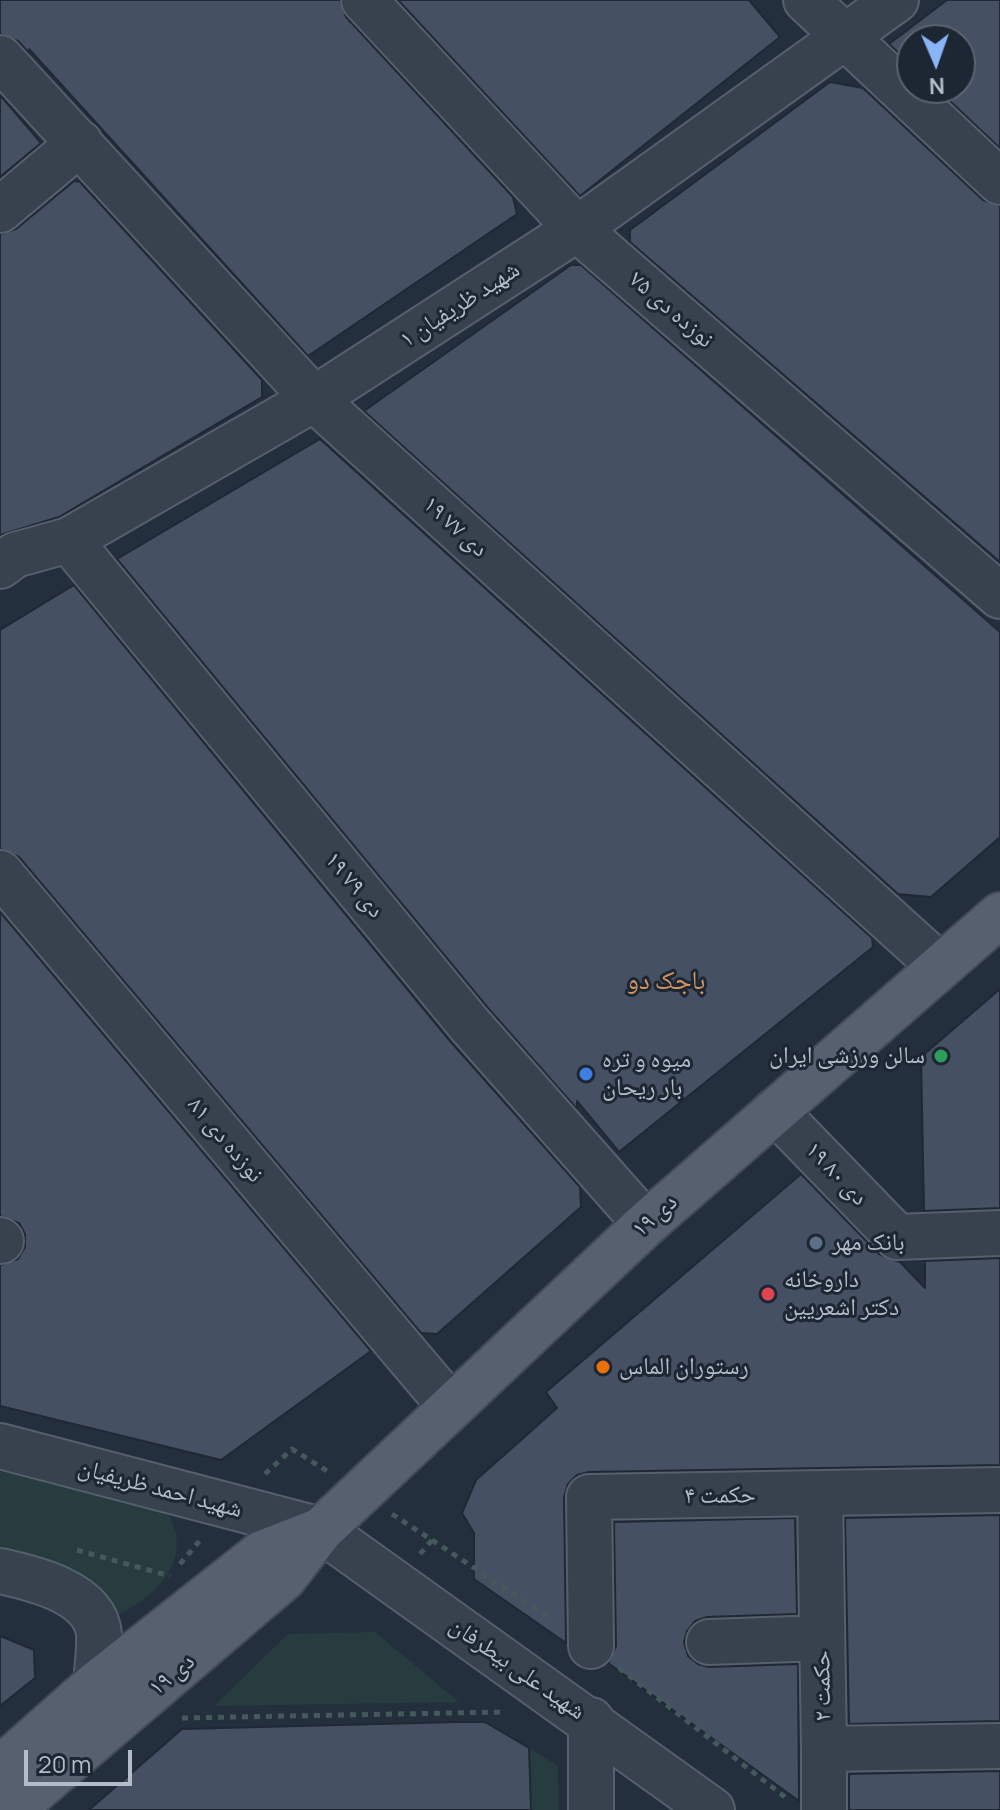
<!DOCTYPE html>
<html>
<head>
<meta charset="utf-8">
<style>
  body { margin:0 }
  #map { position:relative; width:1000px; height:1810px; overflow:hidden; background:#242f3e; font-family:Manrope,sans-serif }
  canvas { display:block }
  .north { position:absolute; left:896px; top:24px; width:80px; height:80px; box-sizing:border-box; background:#1d2633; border:2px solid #59626f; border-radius:50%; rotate:178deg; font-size:22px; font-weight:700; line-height:32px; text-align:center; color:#b4bcc9 }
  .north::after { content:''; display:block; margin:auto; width:28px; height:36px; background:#8ab4f8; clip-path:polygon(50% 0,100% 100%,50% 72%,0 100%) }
  .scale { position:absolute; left:24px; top:1750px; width:108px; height:36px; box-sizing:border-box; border:4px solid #b4bcc9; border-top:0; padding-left:10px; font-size:24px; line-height:28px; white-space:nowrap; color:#b4bcc9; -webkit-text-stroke:6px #1d2633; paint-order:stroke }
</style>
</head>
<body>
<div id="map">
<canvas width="1000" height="1810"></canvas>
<div class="north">N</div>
<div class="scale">20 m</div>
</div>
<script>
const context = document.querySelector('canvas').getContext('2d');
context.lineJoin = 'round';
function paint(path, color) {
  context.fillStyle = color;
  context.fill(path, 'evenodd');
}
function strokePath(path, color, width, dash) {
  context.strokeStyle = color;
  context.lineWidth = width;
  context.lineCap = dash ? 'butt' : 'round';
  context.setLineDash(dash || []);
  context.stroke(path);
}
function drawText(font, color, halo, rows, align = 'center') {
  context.font = font + ' Manrope,"Noto Naskh Arabic",sans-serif';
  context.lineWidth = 6;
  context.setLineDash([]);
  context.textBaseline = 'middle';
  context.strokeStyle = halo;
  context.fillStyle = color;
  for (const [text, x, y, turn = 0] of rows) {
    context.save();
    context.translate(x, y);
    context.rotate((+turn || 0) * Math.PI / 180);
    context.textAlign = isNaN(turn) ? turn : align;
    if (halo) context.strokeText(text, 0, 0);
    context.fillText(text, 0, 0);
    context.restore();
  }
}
const green = new Path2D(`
  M0,1471l169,44c26,48 -17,85 -58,103l-13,-32 -18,-12 -80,-20z
  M375,1632l84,70 -245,4 74,-72z
  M529,1748l29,18 1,44h-28z`);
const building = new Path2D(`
  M0,0h340l6,17 167,180 4,17 -209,142 -279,-307v4l-11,-12 -18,-7z
  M398,0h351l31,37 -200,159z
  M947,0h53v148l-64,-60h24v-48h-48v25l-23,-21z
  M830,82l33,6 120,112 17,6v356l-370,-320v-12z
  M0,95l41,48 -41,34z
  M74,181l6,1 182,198v17l-203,120 -59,18v-301l16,-5z
  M571,265h10l419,367v205l-69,60 -33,-3 -534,-483z
  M320,439l552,499 1,9 -254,205 -42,-51v8l-89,-101 -371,-449z
  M74,585l376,456 130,146 1,20 -144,127 -16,-1 -402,-476 -19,-8v-219z
  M0,912l371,439 -150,109 -221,-54v-141l18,-6 7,-12v-13l-6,-11 -19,-7z
  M1000,989v219l-76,3 -3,-154z
  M801,1174l78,80 21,8 25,26v-27l75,-3v207l-411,7 -12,3 -9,9 -4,13 2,146 -92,-64v-46l-12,-20 14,-33 81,-72 -11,-16z
  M1000,1515v206l-151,3 -4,-206z
  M795,1518l2,96 -90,3 -12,4 -8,10 -3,11 4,14 10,8 11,3 89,-3 1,137 -191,-138 8,-17 -2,-124z
  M0,1636l34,14 1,28 -35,28z
  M458,1722h27l44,26 2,62h-442l93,-81z
  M1000,1771v39h-151v-36z`);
const path = new Path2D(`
  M265,1474l27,-25 35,22
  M392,1514l40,26 -12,14
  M432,1540l121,80
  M77,1550l93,26
  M180,1564l22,-26
  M619,1668l166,129
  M182,1718l321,-6`);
const minor = new Path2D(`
  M364,0l213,229 423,367
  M806,0l194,182
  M0,58l314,341 626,567
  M0,210l80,-67
  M69,540l400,484 177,200
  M0,566l15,-11 54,-15 245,-141 263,-170 319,-229
  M0,873l451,534
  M775,1111l122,126 103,-4
  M0,1240l1,1
  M0,1446l321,84 391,280
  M820,1495l4,254 176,-3
  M0,1571c32,7 95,21 99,63 1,16 -2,34 -3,50
  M709,1642l113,-4
  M591,1646l-2,-149 411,-7
  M591,1720v90
  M824,1810v-61`);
const major = new Path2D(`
  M0,1769l96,-85 166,-131 59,-23
  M12,1810l272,-232 37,-48 325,-306 354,-309`);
const markers = [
  [941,1056,8,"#2e9e5b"],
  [586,1074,8,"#3f7fe0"],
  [816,1243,8,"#5c6f8a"],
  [768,1294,8,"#e0444e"],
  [603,1367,8,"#e8710a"]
];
const streetNames = [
  ["شهید ظریفیان ۱",460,305,-33],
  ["نوزده دی ۷۵",671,310,41],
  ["۱۹ دی ۷۷",455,527,42],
  ["۱۹ دی ۷۹",354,885,50],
  ["نوزده دی ۸۱",225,1140,50],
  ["۱۹ دی ۸۰",836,1174,46],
  ["۱۹ دی",655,1216,-42],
  ["شهید احمد ظریفیان",160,1489,15],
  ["حکمت ۴",720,1496,-1],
  ["شهید علی بیطرفان",517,1669,35],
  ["۱۹ دی",172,1675,-40],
  ["حکمت ۲",823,1686,-91]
];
const poiNames = [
  ["سالن ورزشی ایران",925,1056,"right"],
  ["میوه و تره",602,1060],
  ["بار ریحان",602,1088],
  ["بانک مهر",832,1243],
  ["داروخانه",784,1280],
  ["دکتر اشعریین",784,1308],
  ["رستوران الماس",619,1367]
];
const neighbourhoodNames = [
  ["باجک دو",666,982]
];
paint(green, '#263c3f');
paint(building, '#455162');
strokePath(building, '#1f2835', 2);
strokePath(minor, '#565f6c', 48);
strokePath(major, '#414a57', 48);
strokePath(path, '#44595c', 5, [6, 6]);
strokePath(minor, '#38414e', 44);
strokePath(major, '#56606e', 44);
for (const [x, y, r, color] of markers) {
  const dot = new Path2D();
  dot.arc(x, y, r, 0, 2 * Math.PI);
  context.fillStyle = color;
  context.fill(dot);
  strokePath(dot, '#1d2633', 3);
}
drawText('24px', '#b4bcc9', '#1d2633', streetNames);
drawText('24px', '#b4bcc9', '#1d2633', poiNames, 'left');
drawText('26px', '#d59563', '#1d2633', neighbourhoodNames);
</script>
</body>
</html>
